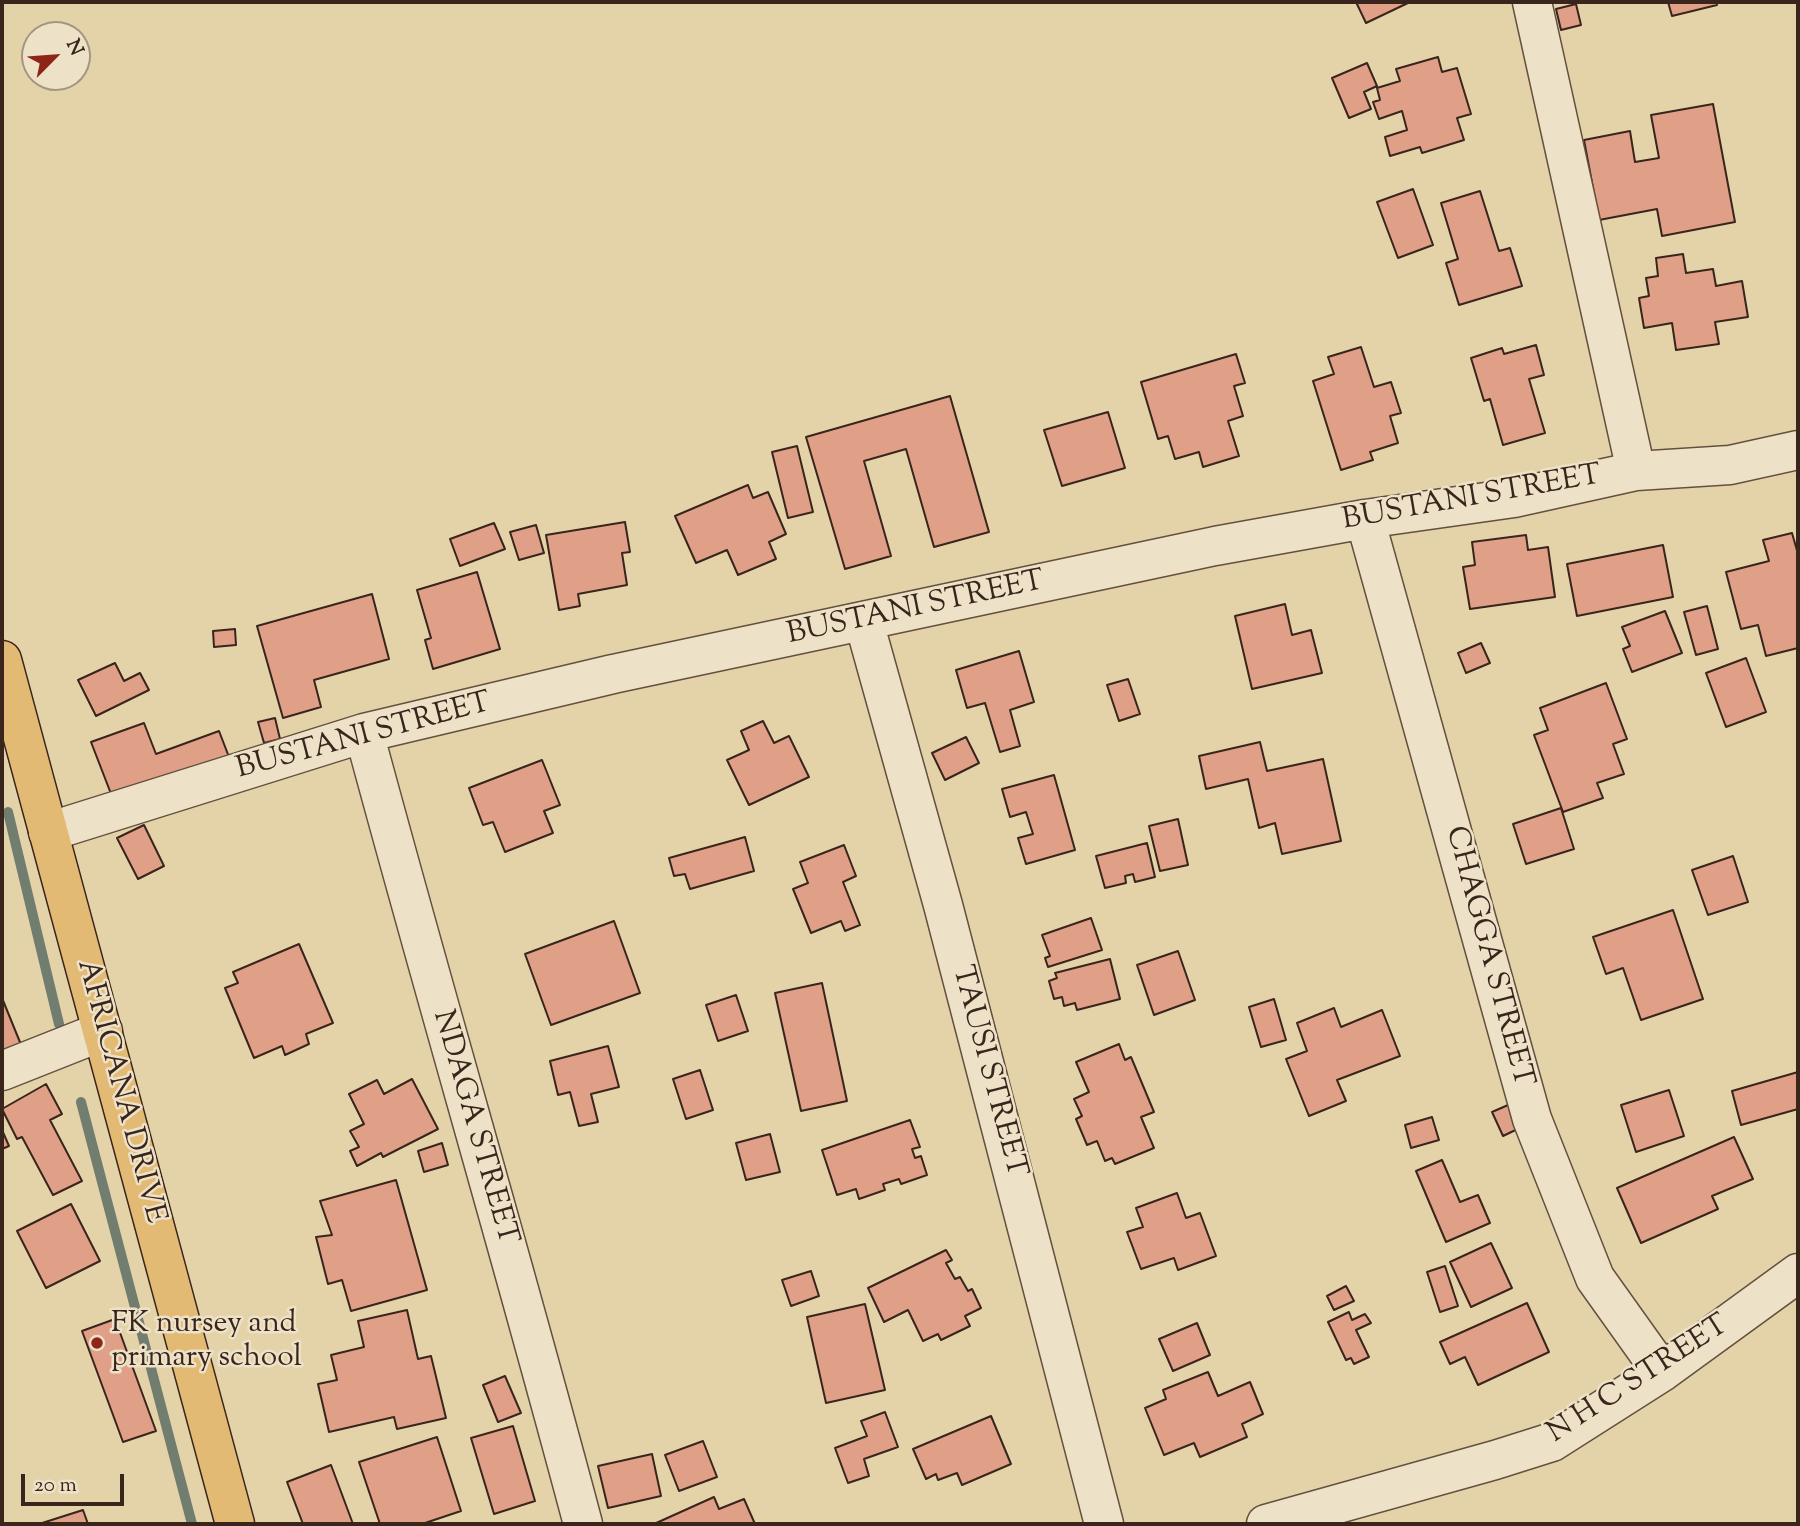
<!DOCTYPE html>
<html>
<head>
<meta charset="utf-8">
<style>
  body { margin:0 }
  #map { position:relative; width:1800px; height:1526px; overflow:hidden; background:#e4d3a9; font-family:"Sorts Mill Goudy",serif }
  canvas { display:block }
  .frame { position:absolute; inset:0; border:4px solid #39251c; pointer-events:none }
  .north { position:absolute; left:21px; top:21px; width:70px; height:70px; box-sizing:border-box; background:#ede2c7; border:2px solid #a59683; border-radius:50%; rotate:65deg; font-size:19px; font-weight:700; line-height:28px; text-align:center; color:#39251c }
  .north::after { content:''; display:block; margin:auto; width:24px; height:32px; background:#8f2418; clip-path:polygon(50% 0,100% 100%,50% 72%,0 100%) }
  .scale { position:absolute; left:21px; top:1474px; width:103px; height:32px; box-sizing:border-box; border:4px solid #39251c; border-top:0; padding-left:9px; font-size:21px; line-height:24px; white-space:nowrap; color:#39251c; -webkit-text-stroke:5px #ede2c7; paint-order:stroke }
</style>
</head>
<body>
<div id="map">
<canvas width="1800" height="1526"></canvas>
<div class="frame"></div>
<div class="north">N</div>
<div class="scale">20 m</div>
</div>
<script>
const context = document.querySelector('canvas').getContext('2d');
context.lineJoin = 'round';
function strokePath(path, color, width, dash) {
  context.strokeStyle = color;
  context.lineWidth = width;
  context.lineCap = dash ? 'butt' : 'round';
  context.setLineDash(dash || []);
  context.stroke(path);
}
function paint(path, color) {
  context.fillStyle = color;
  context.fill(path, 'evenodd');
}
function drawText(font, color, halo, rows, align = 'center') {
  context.font = font + ' "Sorts Mill Goudy",serif';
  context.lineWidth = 5;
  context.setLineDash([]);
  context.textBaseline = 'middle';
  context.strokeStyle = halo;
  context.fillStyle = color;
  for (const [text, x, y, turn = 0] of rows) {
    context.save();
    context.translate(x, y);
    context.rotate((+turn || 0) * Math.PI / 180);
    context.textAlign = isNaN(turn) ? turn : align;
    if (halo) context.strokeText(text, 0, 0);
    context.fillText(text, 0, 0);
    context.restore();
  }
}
const stream = new Path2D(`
  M8,812l51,212
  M81,1102l111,422`);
const building = new Path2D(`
  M1356,2h54l-44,21z
  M1668,2h48l1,3 -45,11z
  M1576,4l5,21 -20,5 -5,-21z
  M1438,57l4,15 15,-4 14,46 -14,4 7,22 -42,13 -2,-6 -30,9 -5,-19 22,-7 -5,-19 -23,8 -6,-17 7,-2 -3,-12 23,-7 -4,-12z
  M1367,63l10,23 -13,6 7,17 -22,9 -17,-40z
  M1713,104l22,118 -73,14 -5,-27 -58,11 -15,-80 46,-9 5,31 24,-4 -8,-43z
  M1413,189l20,56 -35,13 -21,-56z
  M1480,191l19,60 11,-3 12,38 -63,19 -13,-42 12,-4 -17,-56z
  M1683,254l3,19 27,-4 3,17 26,-5 6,36 -33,5 4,22 -43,6 -4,-27 -28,5 -5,-30 10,-2 -3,-18 12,-2 -2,-18z
  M1536,345l8,30 -15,4 16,54 -42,12 -13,-46 -6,2 -13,-43 31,-10 2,6z
  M1361,347l13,40 17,-5 10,31 -11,3 8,27 -28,9 3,8 -32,10 -28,-89 21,-7 -6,-17z
  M1236,354l9,29 -11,3 9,30 -15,5 11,35 -36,11 -4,-15 -24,7 -7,-23 -10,3 -17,-57z
  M950,396l39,136 -55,15 -28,-98 -42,12 27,95 -46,13 -39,-132z
  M1108,412l17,56 -63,18 -18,-56z
  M797,446l16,66 -25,6 -16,-66z
  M748,485l5,13 15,-6 18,42 -17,8 7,17 -38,16 -11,-25 -31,13 -21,-47z
  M625,522l5,30 -8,1 5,32 -49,9 2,12 -21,4 -13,-75z
  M494,523l11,26 -45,17 -10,-27z
  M536,525l8,28 -25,7 -9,-28z
  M1792,533l6,21v94l-32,8 -8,-31 -17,4 -15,-57 43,-11 -6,-21z
  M1526,535l2,15 20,-3 7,50 -85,12 -7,-42 12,-2 -3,-23z
  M1663,545l10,52 -96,19 -10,-52z
  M477,572l23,77 -67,20 -8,-29 6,-2 -14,-48z
  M372,594l17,65 -75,21 7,27 -38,11 -26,-92z
  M1285,604l7,31 19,-5 11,43 -70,16 -17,-73z
  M1707,606l11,43 -22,6 -12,-43z
  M1665,611l17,42 -50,19 -9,-23 7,-3 -8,-19z
  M235,629l1,16 -22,2 -1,-16z
  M1481,643l9,20 -24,10 -8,-20z
  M1019,651l15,51 -24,8 10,36 -20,6 -15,-49 -18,5 -11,-38z
  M1746,658l20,54 -40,15 -20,-54z
  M115,663l9,18 16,-8 9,17 -53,26 -18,-36z
  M1128,679l12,35 -21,7 -12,-36z
  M1606,683l21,56 -14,5 11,30 -27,9 6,15 -40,14 -29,-77 14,-5 -8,-22z
  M275,718l5,21 -16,4 -6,-21z
  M763,721l11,22 15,-7 20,41 -60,28 -22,-45 22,-10 -8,-19z
  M144,723l12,31 63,-23 10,26 -116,42 -22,-57z
  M966,737l13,26 -34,17 -13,-27z
  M1260,742l7,29 56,-12 18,82 -59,13 -7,-31 -16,5 -11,-49 -42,10 -7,-33z
  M542,760l18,45 -16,6 9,22 -48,19 -12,-30 -10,3 -14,-37z
  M1054,775l21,75 -49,14 -8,-26 15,-4 -7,-22 -16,5 -8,-28z
  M1561,808l13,41 -48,15 -13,-40z
  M1178,819l10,46 -28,6 -11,-45z
  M144,825l20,41 -26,13 -21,-41z
  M745,837l9,34 -64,18 -5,-15 -11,2 -5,-18z
  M1147,843l8,34 -20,5 -2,-8 -8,2 1,7 -21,5 -9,-32z
  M844,845l12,31 -13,6 17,43 -15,6 -4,-10 -30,12 -18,-44 15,-6 -8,-21z
  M1733,856l15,46 -40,13 -16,-45z
  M1673,910l30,89 -62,21 -18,-52 -17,6 -13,-37z
  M1091,918l11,32 -54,17 -3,-9 5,-2 -8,-21z
  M614,921l26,72 -89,32 -26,-71z
  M299,944l34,79 -27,11 3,10 -24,11 -3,-9 -28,12 -29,-70 13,-5 -5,-11z
  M1178,951l17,49 -41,15 -17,-50z
  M1110,959l10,40 -43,11 -2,-7 -11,3 -2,-9 -8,2 -5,-18 8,-3 -2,-5z
  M822,983l25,118 -46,10 -26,-118z
  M736,995l12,36 -30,10 -12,-36z
  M2,998l22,54 -22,10z
  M1274,999l12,41 -25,7 -12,-40z
  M1334,1008l7,19 41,-17 18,46 -63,24 9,21 -37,15 -23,-57 21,-8 -10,-28z
  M1119,1044l6,16 6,-3 23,55 -13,5 13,31 -39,16 -3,-6 -7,3 -8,-20 -10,4 -11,-26 6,-3 -8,-17 15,-7 -13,-30z
  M608,1046l11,41 -28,7 7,28 -19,4 -9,-34 -12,3 -8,-34z
  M700,1070l13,40 -27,9 -13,-40z
  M1798,1072v37l-57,16 -9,-34z
  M412,1079l26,50 -55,28 -2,-4 -24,13 -7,-15 9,-4 -9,-16 14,-7 -15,-30 28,-14 7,14z
  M46,1084l16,30 -12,6 32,61 -29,14 -31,-58 -5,2 -15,-30z
  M1669,1090l15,46 -48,16 -15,-47z
  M1515,1102l11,23 -23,11 -11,-24z
  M1432,1117l7,23 -28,8 -6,-23z
  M910,1120l10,27 -8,2 3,9 6,-2 6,19 -26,9 -2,-5 -16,5 2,6 -26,9 -3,-10 -19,6 -15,-45z
  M2,1130l7,16 -7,3z
  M770,1134l10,38 -34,8 -10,-37z
  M1734,1137l19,42 -41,17 6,13 -77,34 -24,-55z
  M442,1143l6,22 -24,7 -6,-21z
  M1442,1160l18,42 18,-7 12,28 -44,19 -30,-71z
  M396,1180l31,110 -76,21 -9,-31 -14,4 -12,-47 16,-2 -12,-34z
  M1177,1193l9,25 14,-5 16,43 -38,14 -4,-12 -33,11 -14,-37 16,-5 -7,-19z
  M71,1204l29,57 -54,27 -29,-57z
  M1491,1243l21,45 -41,19 -21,-45z
  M946,1250l6,10 -6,3 9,16 5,-2 8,14 4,-2 9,19 -16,8 5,10 -29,14 -3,-6 -15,7 -15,-31 -24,12 -16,-34z
  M1445,1266l13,40 -18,6 -13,-40z
  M811,1271l8,25 -28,10 -9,-26z
  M1346,1286l8,15 -20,9 -7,-14z
  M1527,1303l22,49 -71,33 -13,-28 -15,7 -10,-22z
  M865,1304l20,86 -59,13 -19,-86z
  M407,1310l11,49 13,-3 15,62 -49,11 -3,-12 -65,15 -11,-48 19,-4 -6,-25 33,-8 -6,-26z
  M1349,1312l3,8 13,-6 6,9 -15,7 13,27 -15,7 -3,-6 -5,2 -18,-38z
  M115,1319l41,112 -33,11 -41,-111z
  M1197,1323l13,32 -37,16 -14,-32z
  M1208,1372l10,24 32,-14 13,32 -21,10 5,13 -47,20 -6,-14 -30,12 -19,-47 21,-9 -3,-9z
  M505,1376l16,37 -23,9 -15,-37z
  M885,1412l13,35 -34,12 5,17 -21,7 -13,-35 32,-12 -6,-15z
  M991,1416l20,48 -49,21 -5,-12 -19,7 -2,-6 -10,5 -13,-30z
  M513,1426l22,75 -41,13 -23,-76z
  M437,1437l24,74 -39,13h-42l-21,-62z
  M703,1441l14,36 -38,14 -14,-36z
  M652,1454l9,42 -53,12 -10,-42z
  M331,1465l22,59h-50l-16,-42z
  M714,1497l5,12 25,-10 11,25h-101z
  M83,1510l5,14h-49z`);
const minor = new Path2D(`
  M1532,2l104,469
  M1365,519l167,600 63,159 67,94
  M864,622l79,283 161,619
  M364,733c71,264 149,527 219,791
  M48,832l316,-99 249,-59 602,-128 150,-27 149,-21 122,-27 94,-6 68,-15
  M2,1071l101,-40
  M1266,1524l229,-64 57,-18 110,-70 136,-99`);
const major = new Path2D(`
  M2,660l233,864`);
const markers = [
  [97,1343,7,"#8f2418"]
];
const streetNames = [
  ["BUSTANI STREET",1472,500,-10],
  ["BUSTANI STREET",916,610,-12],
  ["BUSTANI STREET",364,738,-15],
  ["CHAGGA STREET",1487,957,75],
  ["TAUSI STREET",987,1072,75],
  ["AFRICANA DRIVE",119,1092,75],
  ["NDAGA STREET",473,1128,74],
  ["N H C STREET",1639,1381,-33]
];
const poiNames = [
  ["FK nursey and",111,1326],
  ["primary school",111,1360]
];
strokePath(stream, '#707d6f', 10);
paint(building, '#e09f87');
strokePath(building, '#39251c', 2);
strokePath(minor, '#64503f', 41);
strokePath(major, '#39251c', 41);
strokePath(minor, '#ede2c7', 38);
strokePath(major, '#e2ba74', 38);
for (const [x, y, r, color] of markers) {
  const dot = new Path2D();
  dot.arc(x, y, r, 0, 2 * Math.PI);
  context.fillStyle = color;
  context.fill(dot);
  strokePath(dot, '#ede2c7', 2.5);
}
drawText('30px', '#39251c', '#ede2c7', streetNames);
drawText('30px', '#39251c', '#ede2c7', poiNames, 'left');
</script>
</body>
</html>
